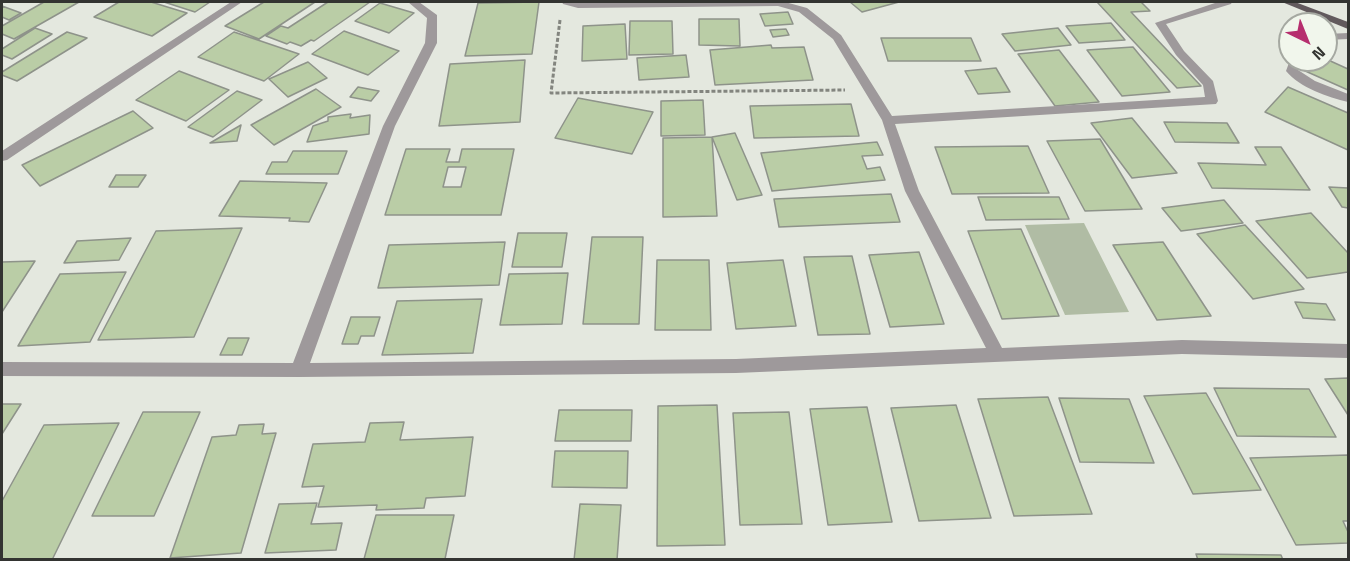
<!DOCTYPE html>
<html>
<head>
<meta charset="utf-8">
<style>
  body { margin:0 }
  #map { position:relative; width:1350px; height:561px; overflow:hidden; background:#e4e8df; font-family:"Titillium Web",sans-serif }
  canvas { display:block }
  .frame { position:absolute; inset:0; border:3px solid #333431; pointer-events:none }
  .north { position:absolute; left:1278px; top:12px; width:60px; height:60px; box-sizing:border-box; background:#f1f6ec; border:2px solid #a5a8a1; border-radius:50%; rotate:137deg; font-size:16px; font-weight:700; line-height:24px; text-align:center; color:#333431 }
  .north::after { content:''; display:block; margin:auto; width:21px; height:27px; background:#b62e6e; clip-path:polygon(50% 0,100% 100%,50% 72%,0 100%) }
</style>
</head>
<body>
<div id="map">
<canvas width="1350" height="561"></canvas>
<div class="frame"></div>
<div class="north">N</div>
</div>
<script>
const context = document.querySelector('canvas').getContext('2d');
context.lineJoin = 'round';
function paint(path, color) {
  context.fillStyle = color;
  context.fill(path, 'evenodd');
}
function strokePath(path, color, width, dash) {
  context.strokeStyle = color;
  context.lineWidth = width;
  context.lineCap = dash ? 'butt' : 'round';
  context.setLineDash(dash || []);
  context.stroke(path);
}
const green = new Path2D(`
  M1084,223l45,89 -64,3 -40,-90z`);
const building = new Path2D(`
  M44,2h35l-65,37 -12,-5v-8z
  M119,2h32l36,11 -35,23 -58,-19z
  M164,2h46l-15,10z
  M264,2h51l-56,37 -34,-13z
  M328,2h42l-56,39 -3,-1 -10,6 -11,-4 -3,2 -21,-8 15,-10 7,2z
  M539,2l-7,52 -67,2 13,-53z
  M850,2h49l-37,10z
  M1097,2h44l9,9 -19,1 70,74 -24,2z
  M380,3l34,10 -25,20 -34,-12z
  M2,6l19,7 -12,7 -7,-3z
  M788,12l5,12 -28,2 -5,-12z
  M699,19h40l1,27 -41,-1z
  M630,21h42l1,33 -44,1z
  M1111,23l14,17 -46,3 -13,-17z
  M625,24l2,35 -45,2 1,-35z
  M35,28l17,6 -40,25 -10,-4v-6z
  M1058,28l13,17 -56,6 -13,-17z
  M786,29l3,6 -16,2 -3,-7z
  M344,31l55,20 -31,24 -56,-21z
  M67,32l20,6 -70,43 -15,-6v-3z
  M234,32l65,22 -35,27 -66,-24z
  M881,38h90l10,23h-93z
  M771,45l1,3 32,-1 9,33 -98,5 -5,-35z
  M1133,47l37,45 -48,4 -35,-46z
  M1059,50l40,52 -44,4 -37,-52z
  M686,55l3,22 -50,3 -2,-22z
  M1326,59l22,10v21l-45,-20 9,-10z
  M525,60l-5,62 -81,4 11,-62z
  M308,62l19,16 -39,19 -19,-18z
  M996,68l14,24 -32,2 -13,-23z
  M179,71l50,19 -43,31 -50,-21z
  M358,87l21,4 -8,10 -21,-4z
  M1288,87l60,26v37l-83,-38z
  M316,89l25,18 -67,38 -23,-20z
  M237,91l25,9 -49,37 -25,-10z
  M578,98l75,14 -21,42 -77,-16z
  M703,100l2,35 -44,1v-35z
  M851,104l8,32 -105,2 -4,-32z
  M133,111l20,17 -113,58 -18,-21z
  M351,114l-1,4 20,-3 -1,19 -62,8 6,-16 15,-5v-4z
  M1132,118l45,55 -45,5 -41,-55z
  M1164,122l63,1 12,20 -64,-1z
  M241,125l-4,16 -27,2z
  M735,133l24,55 3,7 -25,5 -25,-63z
  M712,137l5,79 -54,1v-79z
  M1100,139l42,70 -57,2 -38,-70z
  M877,142l6,13 -21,1 5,13 13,-2 5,13 -113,11 -11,-38z
  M1028,146l21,47 -97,1 -17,-47z
  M1255,147h26l29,43 -98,-2 -14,-25 68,2z
  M406,149h44l-4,13h13l3,-13h52l-13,66h-116zM448,167h18l-5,20h-18z
  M293,151h54l-9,23h-72l6,-12h15z
  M116,175h30l-8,12h-29z
  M240,181l87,2 -18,39 -20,-1 1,-3 -71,-2z
  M1329,187l19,1v20l-6,-1z
  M891,194l9,28 -121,5 -5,-28z
  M978,197h81l10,22 -83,1z
  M1224,200l19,23 -62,8 -19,-23z
  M1311,213l37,40v19l-41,6 -51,-57z
  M1245,225l59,64 -51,10 -56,-65z
  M242,228l-48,109 -96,3 58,-109z
  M1021,229l38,87 -57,3 -34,-88z
  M518,233h49l-5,34h-50z
  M592,237h51l-4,87h-56z
  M131,238l-12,22 -55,3 13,-22z
  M505,242l-6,43 -121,3 11,-43z
  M1163,242l48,74 -54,4 -44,-75z
  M919,252l25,72 -54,3 -21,-72z
  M852,256l18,78 -52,1 -14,-78z
  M657,260h52l2,70h-56z
  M783,260l13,66 -60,3 -9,-66z
  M35,261l-33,51v-50z
  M126,272l-36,70 -72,4 42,-72z
  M568,273l-6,51 -62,1 9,-51z
  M482,299l-9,54 -91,2 15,-54z
  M1295,302l31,2 9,16 -32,-2z
  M351,317h29l-6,19h-13l-3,8h-16z
  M228,338h21l-7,17h-22z
  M1348,378v37l-23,-36z
  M1214,388l95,1 27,48 -99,-1z
  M1206,393l55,97 -68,4 -49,-98z
  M1048,397l44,117 -78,2 -36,-117z
  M1059,398l70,1 25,64 -74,-1z
  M2,404h19l-19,30z
  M717,405l8,140 -68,1 1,-140z
  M956,405l35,113 -72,3 -28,-113z
  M867,407l25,115 -64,3 -18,-116z
  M559,410h73l-1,31h-76z
  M143,412h57l-46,104h-62z
  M789,412l13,112 -62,1 -7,-112z
  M404,422l-4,18 73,-3 -8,59 -39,2 -2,10 -48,2 1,-5 -59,2 6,-21 -22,1 11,-43 52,-2 5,-19z
  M119,423l-67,137h-50v-59l42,-76z
  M264,424l-2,10 14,-1 -35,120 -71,5 42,-121 24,-2 3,-10z
  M555,451h73l-1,37 -75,-1z
  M1348,455v66h-5l5,11v11l-52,2 -46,-87z
  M317,503l-6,21 31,-1 -6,27 -71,3 14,-49z
  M580,504l41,1 -4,55h-43z
  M376,515h78l-9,44h-81z
  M1196,554l85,1 2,5h-85z`);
const path = new Path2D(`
  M560,20l-9,73 294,-3`);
const minor = new Path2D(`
  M231,2h11l-235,158 -5,1v-10z
  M408,2h11l18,13v28l-42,83 -85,237 426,-4 250,-11 -81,-157 -23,-71 -49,-81 -34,-27 -21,-6 -200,2 -15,-4 -1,-2h223l22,6 34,27 51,81 313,-19 -2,-12 -27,-30 -21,-32 63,-21h14l-1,2 -65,20 18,27 29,30 5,20 -2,3 -321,20 24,67 83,157 180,-8 166,4v14l-166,-4 -446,19 -437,4 -297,-1v-14l291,1 90,-237 42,-83 2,-25z
  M1348,33v6l-22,1v-6z
  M1290,60h12l-4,10 17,11 33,13v8c-20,-5 -48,-14 -62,-31z`);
const major = new Path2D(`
  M1282,2h13l53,20v7z`);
paint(green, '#b0bca4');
paint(building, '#bacda6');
strokePath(building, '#8e938a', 1.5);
strokePath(path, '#83857f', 3, [4, 2]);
paint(minor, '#9e999b');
paint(major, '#625a5d');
</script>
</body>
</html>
